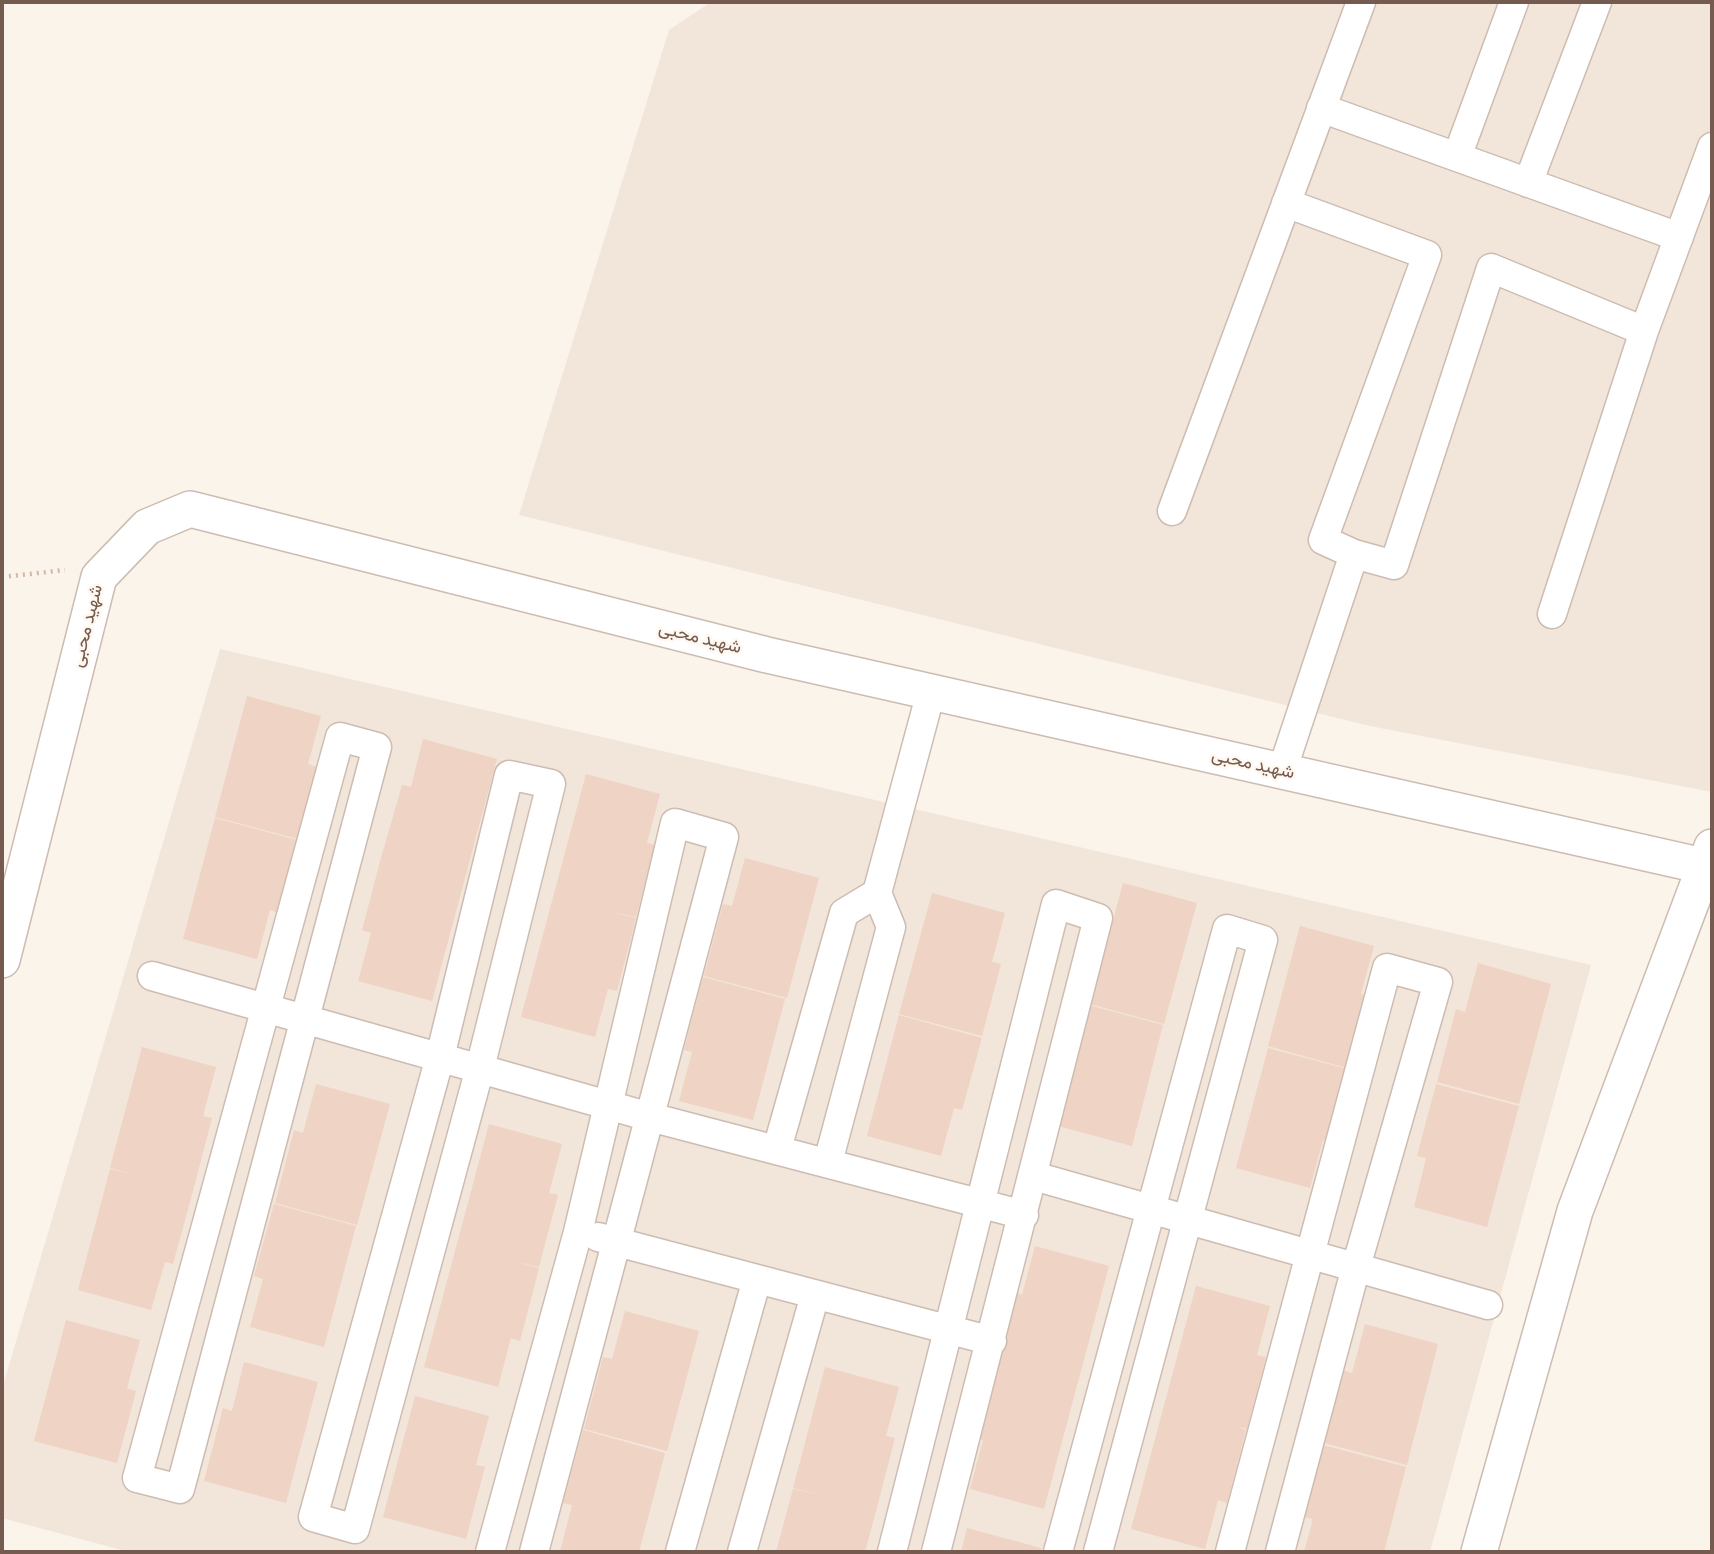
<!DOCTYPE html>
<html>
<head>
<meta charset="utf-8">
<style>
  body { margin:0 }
  #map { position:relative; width:1714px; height:1554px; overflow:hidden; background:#fbf4eb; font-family:"PT Sans Narrow",sans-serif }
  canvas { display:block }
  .frame { position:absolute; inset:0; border:4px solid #755a4f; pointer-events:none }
</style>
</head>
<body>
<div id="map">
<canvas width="1714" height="1554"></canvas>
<div class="frame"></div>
</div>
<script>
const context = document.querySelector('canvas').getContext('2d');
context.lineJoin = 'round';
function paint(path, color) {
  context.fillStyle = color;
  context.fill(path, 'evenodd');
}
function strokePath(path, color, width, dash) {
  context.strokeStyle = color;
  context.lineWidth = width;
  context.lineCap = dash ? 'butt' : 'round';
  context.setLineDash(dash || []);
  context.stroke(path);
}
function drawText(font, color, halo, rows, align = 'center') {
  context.font = font + ' "PT Sans Narrow",Vazirmatn,sans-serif';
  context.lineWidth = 5;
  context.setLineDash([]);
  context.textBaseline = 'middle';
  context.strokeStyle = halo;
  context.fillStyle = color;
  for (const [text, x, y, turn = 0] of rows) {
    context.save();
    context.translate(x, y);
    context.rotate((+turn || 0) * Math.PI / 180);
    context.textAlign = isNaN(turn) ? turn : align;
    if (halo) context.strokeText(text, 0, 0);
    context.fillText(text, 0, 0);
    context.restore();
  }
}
const residential = new Path2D(`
  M711,2h1001v790l-342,-66 -851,-211 150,-485z
  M220,649l1371,316 -161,587h-1301l-127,-34v-129z`);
const building = new Path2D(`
  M247,696l74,20 -13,48 9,3 -19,72 -83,-22z
  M423,739l74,20 -65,242 -74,-20 13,-48 -9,-3 19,-72 21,-73 9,2z
  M586,774l74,20 -13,49 8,2 -19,72 -27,-6 27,7 -19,73 -9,-2 -13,48 -74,-20z
  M215,818l82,22 -18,73 -9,-3 -13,49 -74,-20z
  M745,858l74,20 -32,120 -83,-22 19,-72 9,2z
  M1123,883l74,20 -33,121 -82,-22 19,-73 9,3z
  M932,893l73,20 -13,49 9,2 -19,72 -83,-22z
  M1300,926l74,20 -13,48 9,2 -20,73 -82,-23z
  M1478,963l73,21 -32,120 -82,-22 19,-73 9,3z
  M703,977l82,22 -32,121 -74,-19 13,-49 -8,-2z
  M1081,1003l82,22 -31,121 -74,-20z
  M899,1015l83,23 -20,72 -8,-2 -13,48 -74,-20z
  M142,1047l74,20 -13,49 9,2 -19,73 -20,73 -8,-2 -14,48 -73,-20 32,-121 26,6 -26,-7z
  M1268,1048l83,22 -20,72 -8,-2 -13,48 -74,-20z
  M316,1084l74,20 -33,121 -82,-22 19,-73 9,3z
  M1436,1084l83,22 -32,121 -73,-20 12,-49 -9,-2z
  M489,1124l73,20 -13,49 9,2 -19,72 -27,-6 27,7 -19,73 -9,-3 -13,49 -74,-20z
  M274,1204l82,22 -32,121 -74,-20 13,-48 -9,-3z
  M1035,1246l74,20 -65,243 -74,-20 13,-49 -8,-2 19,-72 11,2 -10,-3 19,-73 8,3z
  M1196,1286l74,20 -13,49 9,2 -19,72 -11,-3 10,4 -19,73 -9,-3 -13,49 -74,-20z
  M625,1311l74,20 -32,120 -83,-22 19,-72 9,2z
  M66,1320l74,20 -13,48 9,3 -19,72 -83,-22z
  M1365,1324l73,20 -31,121 -83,-22 19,-73 9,3z
  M244,1362l74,20 -32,121 -82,-22 19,-73 9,3z
  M825,1367l74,20 -13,49 9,2 -19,73 -11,41h-89l17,-63 27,6 -27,-7z
  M415,1396l74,20 -13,49 9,2 -19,72 -83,-22z
  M583,1430l82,23 -26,99h-79l12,-47 -9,-2z
  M1323,1445l83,22 -22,85h-80l9,-33 -9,-2z
  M967,1528l74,20 -1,4h-79z`);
const path = new Path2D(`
  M2,577l63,-7`);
const minor = new Path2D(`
  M1321,108l358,129
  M1457,157l57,-155
  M1528,183l69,-181
  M1286,203l141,52 -104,285 31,14 40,11 97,-297 153,63 -92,283
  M1644,331l68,-184
  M1172,511l189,-509
  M340,737l37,10 -197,742 -43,-11z
  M1282,771l72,-217
  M509,775l42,9 -71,284 -125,461 -42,-12 127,-460z
  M152,976l498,141 374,98
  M777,1149l67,-236 33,-20
  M828,1162l63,-235 -14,-34 54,-201
  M1034,1176l454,129
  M598,1237l394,104
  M490,1552l88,-320 97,-409 49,14 -190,715
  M680,1552l77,-273
  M742,1552l73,-257
  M892,1552l164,-648 42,14 -162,634
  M1058,1552l169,-623 36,11 -165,612
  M1230,1552l157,-584 51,14 -82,285 -76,285`);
const tertiary = new Path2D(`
  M2,960l97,-383 48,-50 43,-18 577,146 945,213
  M1479,1552l96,-341 137,-364`);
const streetNames = [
  ["شهید محبی",87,626,-76],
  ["شهید محبی",700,638,14],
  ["شهید محبی",1253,764,13]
];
paint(residential, '#f2e5da');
paint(building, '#efd3c4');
strokePath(minor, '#cdbcb1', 31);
strokePath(tertiary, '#cdbcb1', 38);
strokePath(path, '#d4b6a7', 4.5, [2, 5]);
strokePath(minor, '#fff', 28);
strokePath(tertiary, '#fff', 35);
drawText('18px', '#755a4f', '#fef8f1', streetNames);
</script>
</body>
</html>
